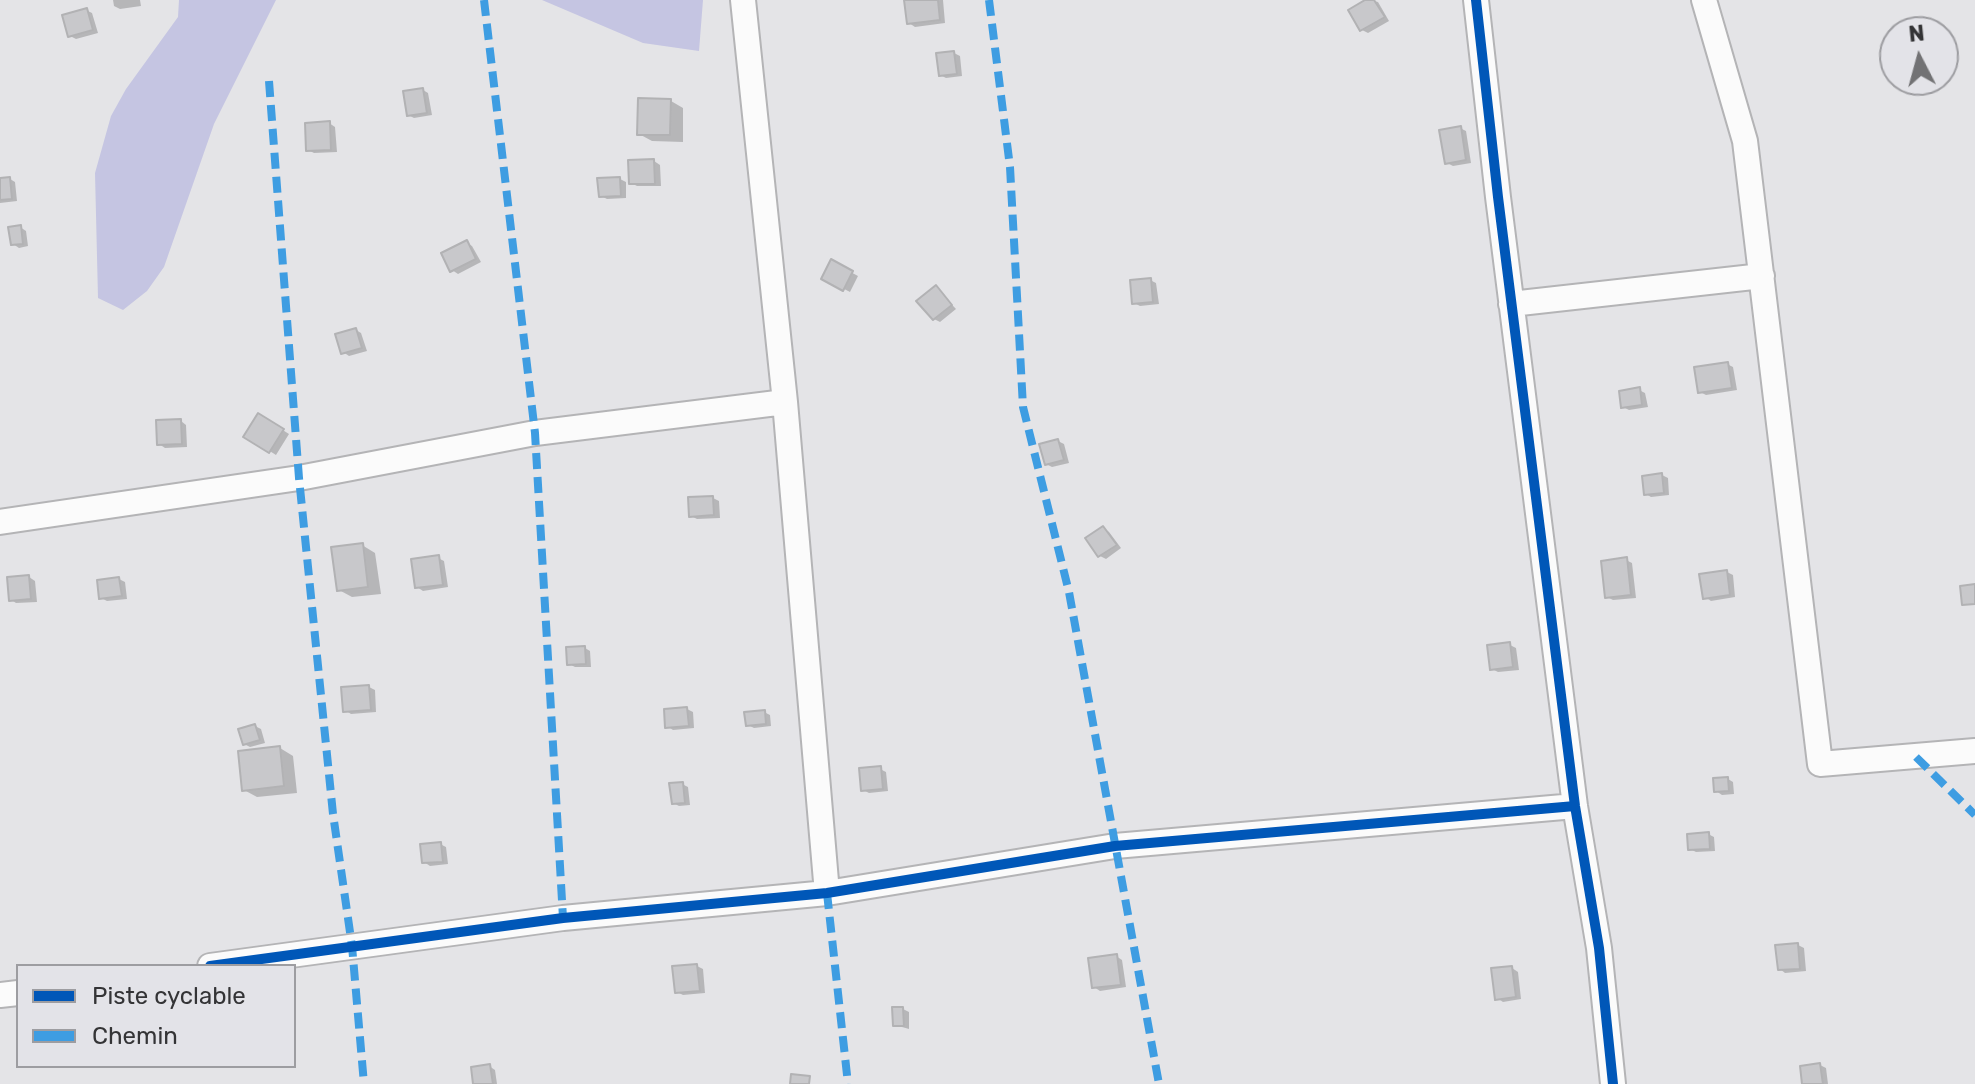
<!DOCTYPE html>
<html>
<head>
<meta charset="utf-8">
<style>
  body { margin:0 }
  #map { position:relative; width:1975px; height:1084px; overflow:hidden; background:#e4e4e7; font-family:Rubik,sans-serif }
  canvas { display:block }
  .legend { position:absolute; left:16px; top:964px; width:280px; height:104px; box-sizing:border-box; background:#e3e3e8; border:2px solid #9d9da1; margin:0; padding:10px 14px; list-style:none; font-size:24px; color:#343436 }
  .legend li { display:flex; align-items:center; gap:16px; height:40px }
  .legend b { width:40px; border:2px solid #9d9da1 }
  .north { position:absolute; left:1879px; top:16px; width:80px; height:80px; box-sizing:border-box; background:#e3e3e8; border:2px solid #9d9da1; border-radius:50%; rotate:354deg; font-size:22px; font-weight:700; line-height:32px; text-align:center; color:#343436 }
  .north::after { content:''; display:block; margin:auto; width:28px; height:36px; background:#727274; clip-path:polygon(50% 0,100% 100%,50% 72%,0 100%) }
</style>
</head>
<body>
<div id="map">
<canvas width="1975" height="1084"></canvas>
<ul class="legend">
<li><b style="height:10px;background:#0057b8"></b>Piste cyclable</li>
<li><b style="height:10px;background:#3e9de2"></b>Chemin</li>
</ul>
<div class="north">N</div>
</div>
<script>
const context = document.querySelector('canvas').getContext('2d');
context.lineJoin = 'round';
function paint(path, color) {
  context.fillStyle = color;
  context.fill(path, 'evenodd');
}
function strokePath(path, color, width, dash) {
  context.strokeStyle = color;
  context.lineWidth = width;
  context.lineCap = dash ? 'butt' : 'round';
  context.setLineDash(dash || []);
  context.stroke(path);
}
const green = new Path2D(`
  M179,0h97l-62,124 -50,143 -17,24 -24,19 -25,-12 -3,-125 16,-57 15,-27 52,-72z
  M542,0h161l-4,51 -56,-8z`);
const shadow = new Path2D(`
  M113,0h27l1,6 -21,3 -6,-3z
  M907,0h36l2,23 -30,4 -6,-4z
  M1369,0l9,2 11,19 -21,12 -6,-3z
  M86,10l6,3 6,20 -22,6 -6,-3z
  M954,53l6,3 2,20 -16,2 -6,-3z
  M423,90l5,3 4,22 -18,3 -6,-3z
  M671,101l12,7v34l-31,-1 -13,-7z
  M329,123l6,4 2,25 -23,1 -6,-3z
  M1460,128l6,3 5,32 -18,3 -6,-3z
  M654,161l6,4 1,21h-24l-6,-3z
  M10,179l5,3 2,19 -17,2v-23z
  M620,179l6,3v16l-19,1 -6,-3z
  M20,227l6,4 2,15 -9,2 -6,-4z
  M467,243l5,3 9,16 -23,12 -6,-4z
  M832,262l26,14 -8,16 -27,-14z
  M1150,280l6,3 3,21 -19,2 -6,-3z
  M936,288l20,21 -16,13 -6,-3z
  M356,330l5,3 6,18 -18,5 -6,-4z
  M1727,364l6,3 4,23 -31,5 -6,-3z
  M1639,390l6,3 3,14 -19,3 -6,-3z
  M259,415l30,19 -13,21 -30,-19z
  M181,421l5,4 1,22 -22,1 -6,-4z
  M1058,441l6,3 5,19 -17,4 -6,-3z
  M1662,475l6,3 1,17 -18,2 -5,-3z
  M713,498l6,3 1,17 -23,1 -6,-3z
  M1103,528l6,4 12,16 -15,11 -6,-3z
  M362,545l13,8 6,41 -29,3 -13,-7z
  M438,558l6,3 4,26 -25,4 -6,-4z
  M1626,560l6,3 4,35 -23,2 -6,-3z
  M1727,572l6,3 2,22 -24,4 -6,-4z
  M29,577l6,4 2,21 -21,1 -6,-4z
  M119,579l6,3 2,17 -20,2 -6,-3z
  M1510,645l6,3 3,22 -21,2 -6,-3z
  M585,648l5,3 1,16h-16l-6,-3z
  M369,687l6,3 1,22 -25,2 -6,-4z
  M687,709l6,3 1,16 -21,2 -6,-4z
  M764,712l6,3 1,11 -17,2 -6,-3z
  M255,726l6,3 4,14 -15,4 -6,-3z
  M280,748l13,8 4,37 -40,4 -13,-7z
  M880,769l6,3 2,19 -19,2 -6,-3z
  M1728,779l5,3 1,12 -12,1 -6,-4z
  M682,784l6,3 2,18 -11,1 -6,-3z
  M1708,834l6,3 1,14 -19,1 -6,-3z
  M440,844l6,3 2,17 -18,2 -6,-4z
  M1798,945l6,3 2,23 -21,2 -5,-4z
  M1116,956l6,4 4,27 -26,4 -6,-4z
  M697,966l6,3 2,24 -22,2 -6,-3z
  M1512,968l6,4 3,27 -18,3 -6,-4z
  M903,1009l6,3v17l-14,-4z
  M1820,1065l6,3 2,16h-24z
  M489,1066l6,4 2,14h-22z`);
const building = new Path2D(`
  M904,0h34l2,20 -33,4z
  M1365,0h9l11,17 -25,14 -12,-21z
  M87,8l6,22 -25,7 -6,-22z
  M954,51l3,23 -18,2 -3,-23z
  M423,88l4,25 -20,3 -4,-25z
  M638,98l33,1 -1,36h-33z
  M330,121l1,29 -25,1 -1,-28z
  M1461,126l5,34 -21,4 -6,-34z
  M654,159l1,25h-26l-1,-24z
  M10,177l2,22 -12,1v-22z
  M620,177l1,19 -22,1 -2,-19z
  M21,225l2,19 -12,1 -3,-18z
  M467,240l9,19 -26,13 -9,-19z
  M831,259l22,12 -10,20 -22,-12z
  M1151,278l2,24 -21,2 -2,-24z
  M936,285l16,20 -19,15 -17,-19z
  M356,328l6,20 -21,6 -6,-20z
  M1728,362l4,26 -34,5 -4,-26z
  M1640,387l2,18 -21,3 -2,-17z
  M258,413l26,16 -15,24 -26,-16z
  M181,419l1,25 -25,1 -1,-25z
  M1058,439l6,21 -19,5 -6,-21z
  M1662,473l2,20 -20,2 -2,-19z
  M713,496l1,19 -25,2 -1,-20z
  M1103,526l14,19 -19,12 -13,-19z
  M363,543l5,44 -31,4 -6,-44z
  M439,555l4,30 -28,3 -4,-29z
  M1627,557l4,38 -26,3 -4,-37z
  M1727,570l3,25 -27,4 -4,-25z
  M29,575l2,24 -22,2 -2,-24z
  M119,577l3,19 -23,3 -2,-19z
  M1975,584v20l-13,1 -2,-19z
  M1510,642l3,25 -23,3 -3,-25z
  M585,646l1,18 -19,1 -1,-18z
  M369,685l2,25 -28,2 -2,-25z
  M687,707l2,19 -24,2 -1,-19z
  M765,710l1,14 -20,2 -2,-14z
  M255,724l5,16 -17,5 -5,-16z
  M280,746l4,40 -42,5 -4,-40z
  M881,766l2,23 -22,2 -2,-23z
  M1728,777l1,14 -15,1 -1,-14z
  M683,782l2,21 -13,1 -3,-21z
  M1709,832l1,17 -22,1 -1,-16z
  M441,842l2,20 -21,1 -2,-19z
  M1798,943l2,26 -22,1 -3,-25z
  M1117,954l4,31 -29,3 -4,-30z
  M697,964l3,27 -25,2 -3,-27z
  M1512,966l4,31 -21,3 -4,-32z
  M892,1007h11l1,19h-11z
  M1820,1063l3,21h-21l-2,-18z
  M490,1064l3,20h-20l-2,-17z
  M791,1074l19,2 -1,8h-19z`);
const minor = new Path2D(`
  M743,0l42,402 42,491
  M1476,0l22,197 77,609 24,142 14,136
  M1704,0l41,141 75,623 155,-13
  M1511,304l251,-28
  M0,522l299,-44 236,-45 250,-31
  M210,966l353,-48 264,-25 288,-47 460,-40
  M0,995l18,-2`);
const quiet = new Path2D(`
  M484,0l51,433 28,485
  M989,0l21,167 13,240 46,185 90,492
  M269,81l30,397 34,336 19,132 12,138
  M1916,757l59,58
  M827,893l21,191`);
const cycleway = new Path2D(`
  M1476,0l22,197 77,609 24,142 14,136
  M210,966l353,-48 264,-25 288,-47 460,-40`);
paint(green, '#c5c5e2');
paint(shadow, '#0003');
paint(building, '#c8c8cb');
strokePath(building, '#b2b2b4', 2);
strokePath(minor, '#b4b4b6', 28);
strokePath(minor, '#fbfbfb', 24);
strokePath(quiet, '#3e9de2', 8, [16, 8]);
strokePath(cycleway, '#0057b8', 10);
</script>
</body>
</html>
